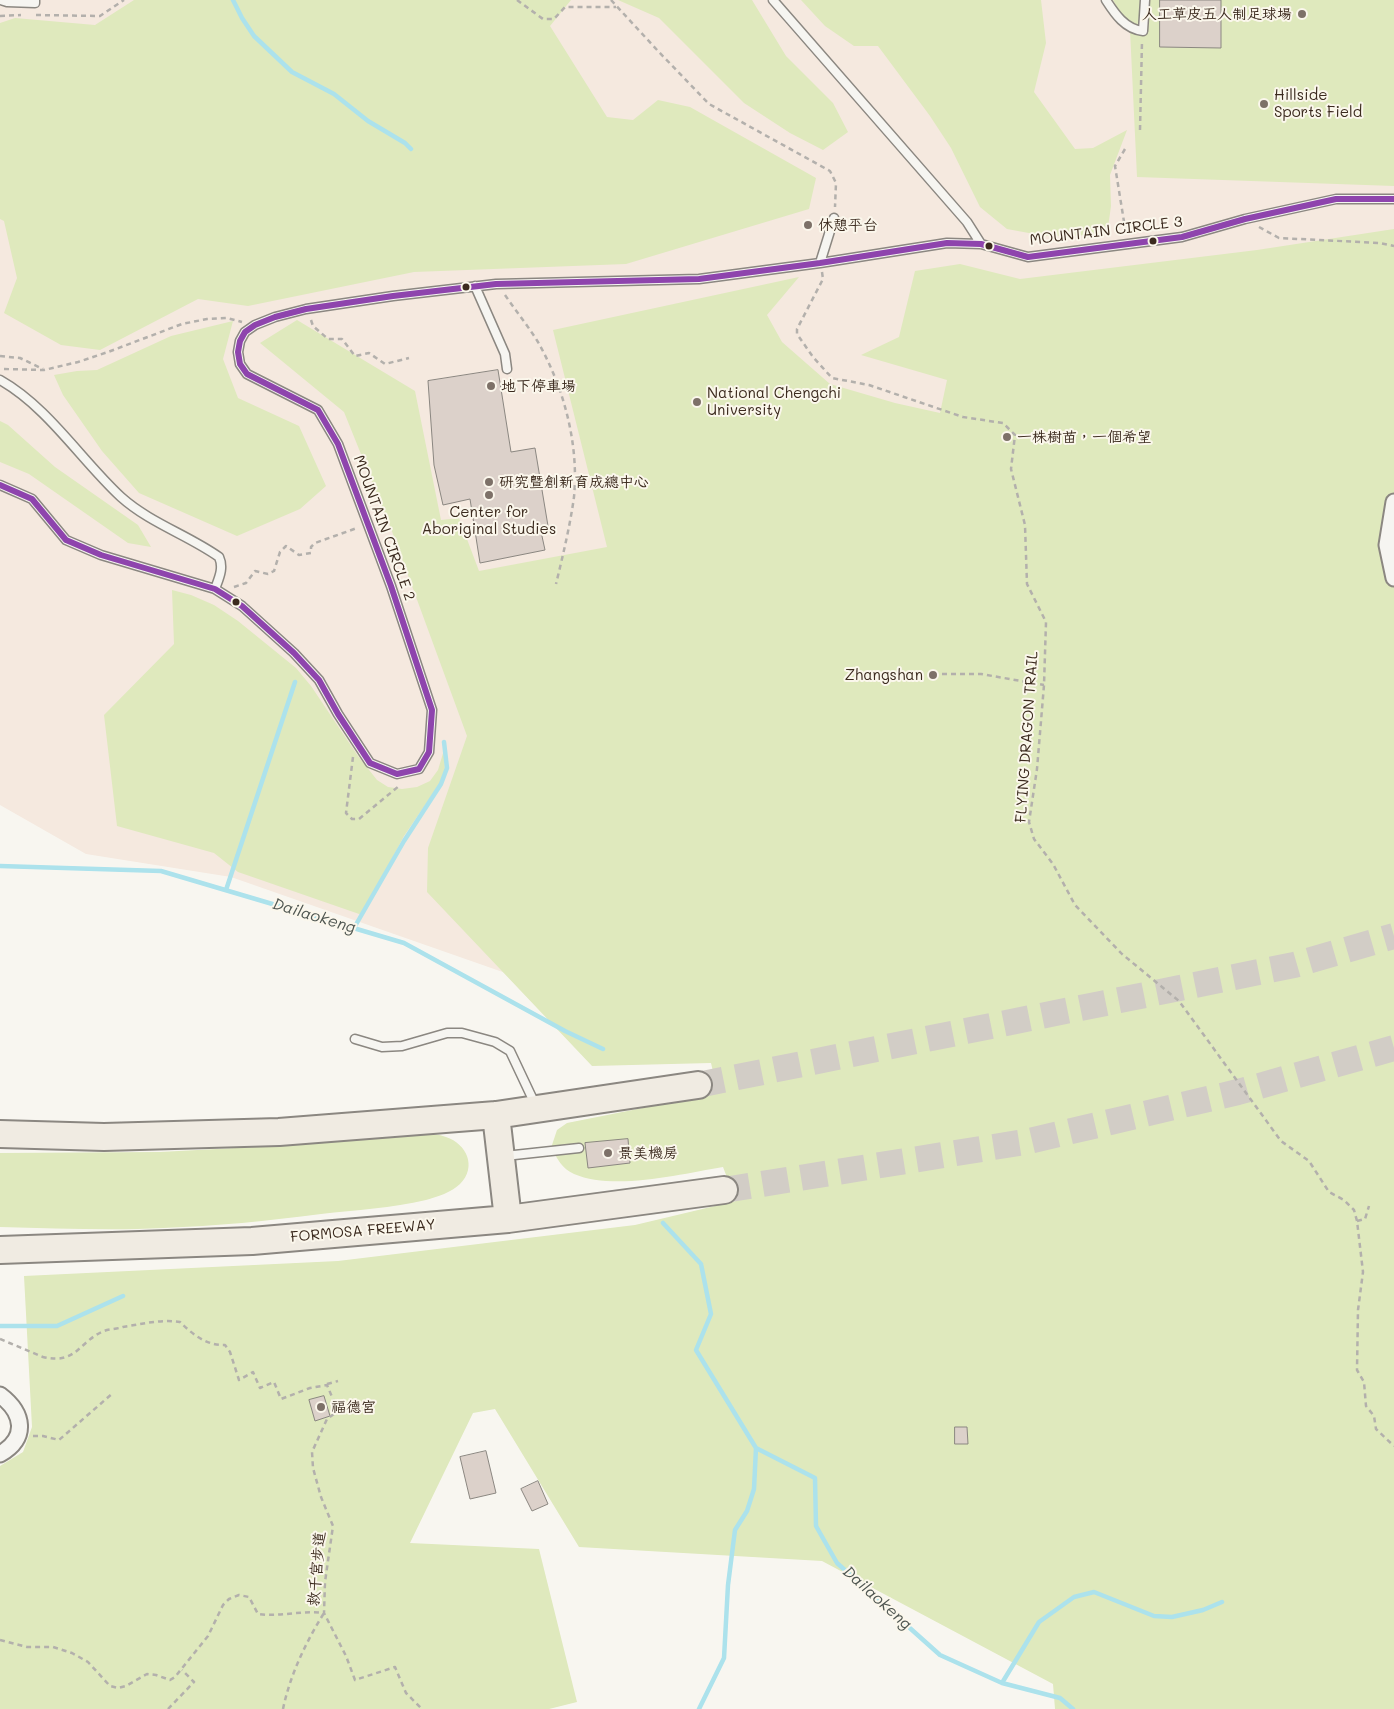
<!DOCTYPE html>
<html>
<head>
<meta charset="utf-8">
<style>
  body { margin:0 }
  canvas { display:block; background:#f8f6f0 }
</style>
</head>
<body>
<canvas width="1394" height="1709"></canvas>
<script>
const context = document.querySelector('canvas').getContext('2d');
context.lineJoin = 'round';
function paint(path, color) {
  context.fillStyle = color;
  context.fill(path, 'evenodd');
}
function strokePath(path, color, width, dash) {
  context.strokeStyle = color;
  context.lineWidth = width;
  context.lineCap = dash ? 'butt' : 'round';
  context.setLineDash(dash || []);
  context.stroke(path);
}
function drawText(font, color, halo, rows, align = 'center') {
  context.font = font + ' Mali,"LXGW WenKai TC",sans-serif';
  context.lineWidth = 4;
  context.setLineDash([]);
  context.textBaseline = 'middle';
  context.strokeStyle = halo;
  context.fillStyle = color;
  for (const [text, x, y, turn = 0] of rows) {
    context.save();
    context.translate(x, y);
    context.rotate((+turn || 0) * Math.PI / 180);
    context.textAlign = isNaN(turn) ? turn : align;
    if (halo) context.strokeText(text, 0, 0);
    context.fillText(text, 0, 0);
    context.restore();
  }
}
const built = new Path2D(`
  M0,0h1394v1246l-399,-153 -438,-102 -326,-114 -145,-23 -86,-49z`);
const green = new Path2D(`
  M134,0h437l-21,26 57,91 26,3 25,-20 32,7 126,71 -7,31 -183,55 -212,8 -166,34 -50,-7 -98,51 -39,-5 -57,-32 13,-35 -13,-57 -4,-2v-196l15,-5 80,7z
  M618,0h134l34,56 47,47 15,29 -25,18 -33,-17 -46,-30 -85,-85z
  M801,0h240l5,43 -12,49 41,57 18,-1 34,-18 -17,45 1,31 -4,29 -62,1 -38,-7 -27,-22 -29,-59 -21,-32 -52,-70h-24l-29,-20z
  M1113,0h281v186l-257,-9 -7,-147z
  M1394,229v1480h-339l-2,-25 -231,-123 -243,-14 -84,-138 -22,4 -63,130 129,6 38,153 -28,7h-549v-243l23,-14 9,-25 -8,-151 314,-15 297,-36 101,-24 -13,-34c-42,7 -109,24 -149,7 -12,-5 -17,-16 -23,-26l6,-18 10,-7 151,-30 -7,-30 -119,3 -165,-174 1,-44 39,-112 -77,-210 -46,-114 -84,-69 37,-23 118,71 26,129 18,-2 20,53 128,-24 -54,-217 246,-53 -32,38 15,27 48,42 65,19 45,10 7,-33 -86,-25 38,-18 16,-66 45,-7 60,15 237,-29z
  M233,321l-10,38 15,39 61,28 27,60 -26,23 -63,27 -98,-43 -37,-42 -39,-56 -9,-20 23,-4 20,-1 74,-34z
  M0,421l8,4 47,42 83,58 13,22 -23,-4 -99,-69 -29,-12z
  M172,590l19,5 23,10 24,16 58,47 15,18 47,70 19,24 11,7 14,2 15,-2 13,-6 8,-11 6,-20 1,22 -5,11 -36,53 -42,79 -124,-43 -24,-19 -97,-27 -13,-111 70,-71z
  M405,1134c13,0 28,-2 41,3 21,7 31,30 14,47 -8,8 -23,13 -34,16 -34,8 -70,10 -105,14 -53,7 -105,12 -158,14 -54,3 -109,0 -163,-1v-74l160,-1 113,-6z`);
const stream = new Path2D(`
  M233,0l9,18 12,18 38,36 42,22 34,27 37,22 6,6
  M0,866l161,5 243,72 161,88 38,18
  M226,890l69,-208
  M354,928l50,-87 37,-57 6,-16 -3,-26
  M663,1223l38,41 10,50 -15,36 60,98 59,30 1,48 21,37 103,92 62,28 58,15 13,11
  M0,1326h57l66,-30
  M1002,1683l37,-61 35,-25 20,-5 60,24 18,1 31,-7 19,-8
  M699,1709l25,-51 4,-73 7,-55 12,-19 7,-22 2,-41`);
const building = new Path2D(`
  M1160,0h61v48l-61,-1z
  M498,370l13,82 24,-4 13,78 -8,1 5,23 -65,13 -10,-64 -27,6 -9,-40 -6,-84z
  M628,1139l2,24 -42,5 -3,-25z
  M324,1396l6,20 -15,5 -6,-21z
  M955,1427h12l1,17h-13z
  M486,1451l10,42 -26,6 -10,-42z
  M538,1481l10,23 -16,7 -11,-22z`);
const motorwayTunnel = new Path2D(`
  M698,1085l596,-120 100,-29
  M724,1190l301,-48 213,-50 156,-44`);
const path = new Path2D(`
  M517,0l26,19h11l11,-12h51
  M611,0l47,51 51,53 121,67 6,12 -1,24
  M36,15l64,1 24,-16
  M0,16l21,-1
  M1140,130l2,-88
  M1125,149l-10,17 11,68
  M1259,227l20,11 101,5 14,3
  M822,272l1,7 -26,50v5l16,23 19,21 37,7 94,32 40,6 12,12 -4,34 14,56 2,59 19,38 -2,63 -7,84 -8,53 5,17 19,25 22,41 47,49 57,47 102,140 28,20 20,31 15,8 10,10 3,11 6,51 -5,38 -1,60 7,12 2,24 8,10 2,13 18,17
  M505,295c11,16 23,31 33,47 26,46 41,102 36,155 -4,29 -11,58 -18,87
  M311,320l2,6 15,13h14l13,17 14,-3 16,11 24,-6
  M0,356l20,2 23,11
  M4,369l40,1 34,-8 30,-10 74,-28 25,-5 20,-1 15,4
  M234,587l12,-4 9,-12 13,3 6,-3 6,-19 6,-6 13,9 12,-2v-6l4,-4 42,-15
  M933,674h48l63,11
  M353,757l-7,56 6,6h7l40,-33
  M1357,1221l8,-2 4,-13
  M0,1339l43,18c34,8 36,-16 61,-26 5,-2 13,-2 19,-4 19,-3 38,-8 57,-5 12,12 27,24 45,23l5,7 9,28 14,-8 7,16 14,-6 7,17 29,-11 17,-3 11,26 -11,8 -15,33 1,16 8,29 12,29 -8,56 -1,31 22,43 9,24 40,-13 11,26 16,16
  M327,1384l11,-3
  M33,1436h10l16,4 54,-47
  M0,1640l27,7h26l19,6 16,9 22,24 8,2 8,-2 21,-12 9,1 14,5 5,-3 33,-41 15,-31 6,-6 10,-4 10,2 9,17c23,3 44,-4 66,-1
  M168,1709l26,-27 -12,-12
  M283,1709c7,-34 23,-67 41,-96`);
const service = new Path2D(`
  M1,0l6,2 28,1v-3
  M773,0l194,222 14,22
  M1106,0c9,14 19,29 37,31l2,-31
  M820,263l14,-45
  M475,286l30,68 2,15
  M0,380c48,27 81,80 121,117 29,26 67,38 98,60 5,11 0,21 -4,32
  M0,485l32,14 34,41 35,15 114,34 27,17 52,47 25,27 19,34 32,49 27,11 22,-5 10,-17 3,-42 -41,-124 -53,-142 -20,-34 -71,-36 -7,-10 -2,-12 2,-11 5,-9 10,-7 20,-8 31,-8 87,-13 103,-12 203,-5 121,-16 127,-20 34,1 47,13 154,-20 63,-18 91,-20h58
  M355,1039l27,8 20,-1 45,-13h15l33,9 15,9 25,53
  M505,1156l74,-8`);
const minor = new Path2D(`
  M1394,502l-7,43 7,33
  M0,1395c24,18 28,43 0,59`);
const motorway = new Path2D(`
  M496,1115l12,104
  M0,1134l104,3 175,-5 217,-17 202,-30
  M0,1250l252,-9 256,-22 216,-29`);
const bus1 = new Path2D(`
  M0,485l32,14 34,41 35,15 114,34 27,17 52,47 25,27 19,34 32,49 27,11 22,-5 10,-17 3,-42 -41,-124 -53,-142 -20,-34 -71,-36 -7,-10 -2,-12 2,-11 5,-9 10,-7 20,-8 31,-8 87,-13 103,-12 203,-5 121,-16 127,-20 34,1 47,13 154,-20 63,-18 91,-20h58`);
const markers = [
  [1302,14,5,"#7d7168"],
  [1264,104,5,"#7d7168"],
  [808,225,5,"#7d7168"],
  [1153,241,4.5,"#3b2a1e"],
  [989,246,4.5,"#3b2a1e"],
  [466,287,4.5,"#3b2a1e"],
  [491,386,5,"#7d7168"],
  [697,402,5,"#7d7168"],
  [1007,437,5,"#7d7168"],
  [489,482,5,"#7d7168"],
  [489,495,5,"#7d7168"],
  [236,602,4.5,"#3b2a1e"],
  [933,675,5,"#7d7168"],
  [608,1153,5,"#7d7168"],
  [321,1407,5,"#7d7168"]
];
const poiNames = [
  ["人工草皮五人制足球場",1292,14,"right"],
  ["Hillside",1274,95],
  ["Sports Field",1274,112],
  ["休憩平台",818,225],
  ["地下停車場",501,386],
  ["National Chengchi",707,393],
  ["University",707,410],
  ["一株樹苗，一個希望",1017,437],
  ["研究暨創新育成總中心",499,482],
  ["Center for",489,512,"center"],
  ["Aboriginal Studies",489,529,"center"],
  ["Zhangshan",923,675,"right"],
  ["景美機房",618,1153],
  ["福德宮",331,1407]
];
const streetNames = [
  ["MOUNTAIN CIRCLE 3",1106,231,-7],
  ["MOUNTAIN CIRCLE 2",384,528,70],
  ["FLYING DRAGON TRAIL",1027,737,-86],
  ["FORMOSA FREEWAY",363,1231,-5],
  ["救千宮步道",317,1569,-85]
];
const waterNames = [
  ["Dailaokeng",314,916,17],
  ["Dailaokeng",877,1598,42]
];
paint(built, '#f5e9df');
paint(green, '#dfe9bd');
strokePath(stream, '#ace2ec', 4.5);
paint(building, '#dcd1ca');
strokePath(building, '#8b8781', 1);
strokePath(motorwayTunnel, '#d2cdc6', 26, [26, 13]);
strokePath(service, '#8b8781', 11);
strokePath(minor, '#8b8781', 19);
strokePath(motorway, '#8b8781', 30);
strokePath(path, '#b3b0ac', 2.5, [5, 4]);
strokePath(service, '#f6f5f1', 8);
strokePath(minor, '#f6f5f1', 15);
strokePath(motorway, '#f0ebe2', 26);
strokePath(bus1, '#8e44ad', 6);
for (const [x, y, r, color] of markers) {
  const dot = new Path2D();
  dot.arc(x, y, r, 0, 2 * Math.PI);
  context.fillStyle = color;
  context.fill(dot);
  strokePath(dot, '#fbf7ec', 2);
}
drawText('15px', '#3b2a1e', '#fbf7ec', poiNames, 'left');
drawText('15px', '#3b2a1e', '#fbf7ec', streetNames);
drawText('italic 16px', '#4f5651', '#fbf7ec', waterNames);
</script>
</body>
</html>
